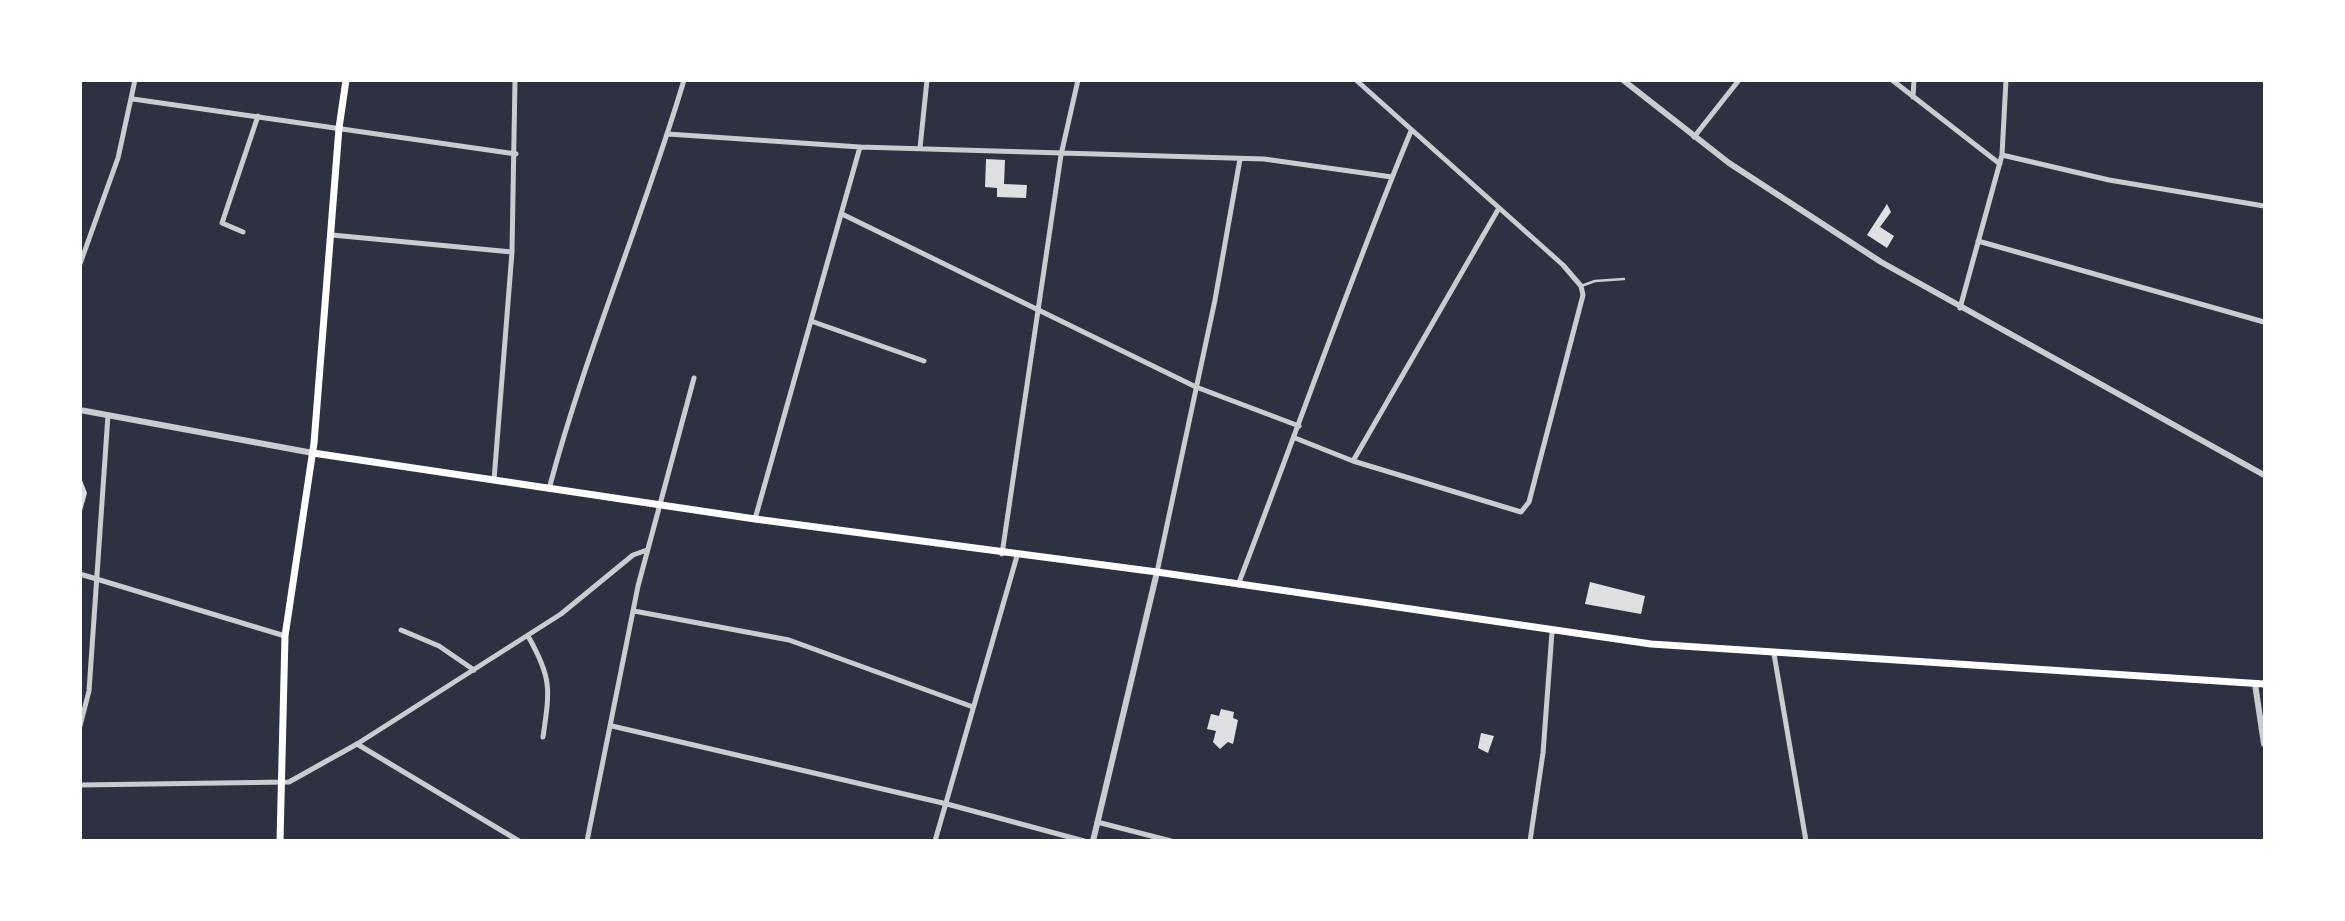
<!DOCTYPE html>
<html>
<head>
<meta charset="utf-8">
<style>
  body { margin:0 }
  #map { position:relative; width:2345px; height:921px; overflow:hidden; background:#2d3142; font-family:"Fira Sans Condensed",sans-serif }
  canvas { display:block }
  .frame { position:absolute; inset:0; border:82px solid #fff; pointer-events:none }
</style>
</head>
<body>
<div id="map">
<canvas width="2345" height="921"></canvas>
<div class="frame"></div>
</div>
<script>
const context = document.querySelector('canvas').getContext('2d');
context.lineJoin = 'round';
function paint(path, color) {
  context.fillStyle = color;
  context.fill(path, 'evenodd');
}
function strokePath(path, color, width, dash) {
  context.strokeStyle = color;
  context.lineWidth = width;
  context.lineCap = dash ? 'butt' : 'round';
  context.setLineDash(dash || []);
  context.stroke(path);
}
const building = new Path2D(`
  M986,159l19,1 -1,24 23,1 -1,13 -29,-1v-9l-12,-1z
  M1887,204l4,8 -11,15 14,9 -7,12 -20,-13z
  M80,475l7,18 -7,25z
  M1590,582l55,14 -4,18 -56,-10z
  M1221,709l13,3 -1,6 5,2 -5,24 -5,-2 -8,7 -7,-7 3,-11 -9,-2 4,-15 8,2z
  M1481,733l13,3 -6,17 -10,-5z`);
const service = new Path2D(`
  M1581,286l14,-5 29,-2`);
const minor = new Path2D(`
  M1892,80l108,84
  M1913,97l1,-17
  M133,99l383,55
  M668,134l192,13 404,12 128,18
  M1694,137l45,-57
  M920,148l7,-68
  M2002,155l107,25 155,26
  M842,214l354,173 103,39
  M243,232l-21,-9 36,-107
  M332,235l180,17
  M1978,241l286,81
  M80,264l38,-106 17,-78
  M1960,308l42,-153 4,-75
  M811,321l113,40
  M1295,438l58,23 168,51 8,-10 54,-207 -2,-9 -18,-21 -207,-185
  M1353,461l146,-253
  M494,480l18,-228 3,-172
  M549,489c37,-139 94,-271 135,-409
  M755,519l105,-372
  M1002,554l59,-399 17,-75
  M1157,572l58,-272 25,-141
  M80,574l205,62
  M1238,585c58,-151 111,-304 173,-454
  M634,611l155,29 184,67
  M401,630l38,16 35,24
  M528,636c24,42 22,53 15,101
  M1774,654l32,187
  M80,726l9,-35 19,-276
  M612,726l335,78 137,37
  M357,744l162,97
  M80,785l209,-3 68,-38 204,-130 72,-59 14,-5
  M1097,822l74,19
  M587,841l51,-255 56,-208
  M935,841l82,-285
  M1530,841l13,-88 9,-121`);
const tertiary = new Path2D(`
  M1623,80l106,83 152,99 383,213
  M80,410l233,43
  M2255,684l9,60
  M1093,841l64,-269`);
const secondary = new Path2D(`
  M313,453l442,66 402,53 494,72 613,40
  M280,841l5,-205 29,-193 25,-315 7,-48`);
paint(building, '#e0e0e3');
strokePath(service, '#caccd0', 2.5);
strokePath(minor, '#caccd0', 5);
strokePath(tertiary, '#caccd0', 6);
strokePath(secondary, '#fff', 7);
</script>
</body>
</html>
